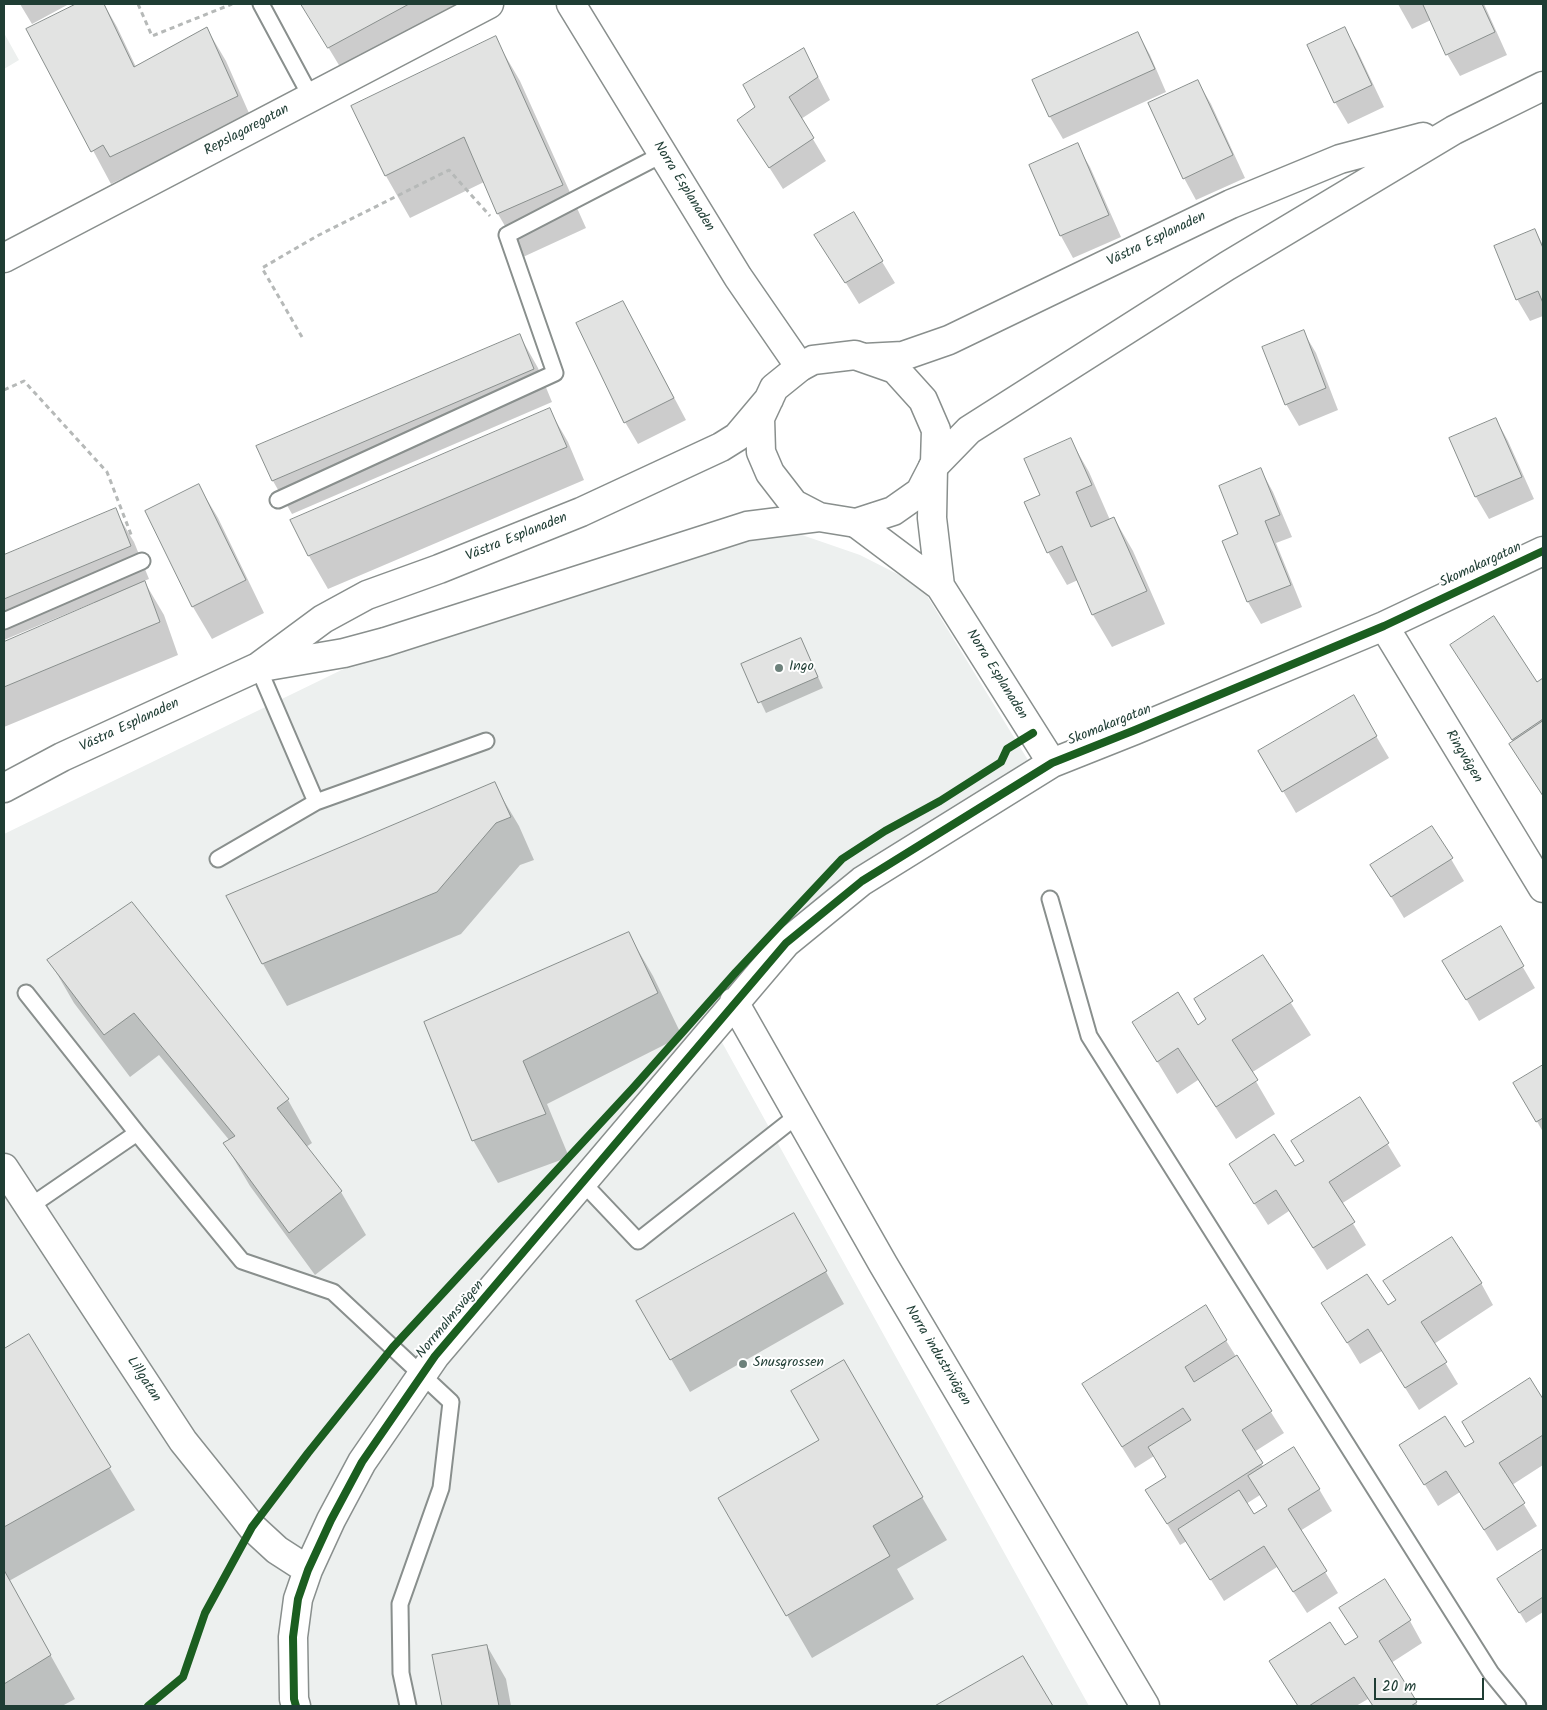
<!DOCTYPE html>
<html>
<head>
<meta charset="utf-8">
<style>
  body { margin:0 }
  #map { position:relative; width:1547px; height:1710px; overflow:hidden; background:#fff; font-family:Kalam,sans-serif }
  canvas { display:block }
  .frame { position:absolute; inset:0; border:5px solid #1f3d34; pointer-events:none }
  .scale { position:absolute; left:1374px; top:1678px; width:110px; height:22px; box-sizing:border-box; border:2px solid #1f3d34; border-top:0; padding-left:6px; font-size:15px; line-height:18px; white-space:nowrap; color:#1f3d34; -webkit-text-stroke:4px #fff; paint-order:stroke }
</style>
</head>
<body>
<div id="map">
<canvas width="1547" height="1710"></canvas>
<div class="frame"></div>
<div class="scale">20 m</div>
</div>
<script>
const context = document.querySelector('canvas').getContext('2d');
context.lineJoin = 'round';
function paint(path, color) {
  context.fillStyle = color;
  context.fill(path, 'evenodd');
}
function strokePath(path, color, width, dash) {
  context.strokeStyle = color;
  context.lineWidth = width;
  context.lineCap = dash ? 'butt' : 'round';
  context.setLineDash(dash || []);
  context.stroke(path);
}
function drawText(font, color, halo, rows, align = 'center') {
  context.font = font + ' Kalam,sans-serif';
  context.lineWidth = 4;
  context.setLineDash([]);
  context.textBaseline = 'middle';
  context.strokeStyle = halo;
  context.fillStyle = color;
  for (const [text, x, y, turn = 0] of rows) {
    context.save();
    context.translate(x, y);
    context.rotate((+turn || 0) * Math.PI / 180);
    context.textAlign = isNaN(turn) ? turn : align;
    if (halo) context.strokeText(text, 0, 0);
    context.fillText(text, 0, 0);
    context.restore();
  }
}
const built = new Path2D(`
  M4,33l15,27 -15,9z
  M776,526l84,29 61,31 110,179 -323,252 381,689h-1085v-872l428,-208z`);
const shadow = new Path2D(`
  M20,4h49l-37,20z
  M79,4h25l13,23 19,40 71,-38 19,32 30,68 -126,60 -7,-11 -12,6 -83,-155z
  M302,4h170l-124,76z
  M1398,4h86l23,51 -47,21 -13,-22 -16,-34 -19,9z
  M1344,29l13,21 27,57 -36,17 -13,-22z
  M1138,33l12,22 16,37 -103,47 -13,-22 -16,-37z
  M495,38l25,43 66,147 -63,29 -25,-43 -14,-32 -74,36 -24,-42z
  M804,49l26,51 -29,19 25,42 -43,28 -44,-69 18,-13z
  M1198,82l13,22 34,74 -49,22 -12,-22z
  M1077,145l13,22 31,70 -48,21 -12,-22z
  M853,214l42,69 -36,21 -43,-69z
  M1535,230l8,15v71l-13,5 -13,-22z
  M635,324l51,96 -48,24 -13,-22z
  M1303,331l13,22 22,57 -39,16 -13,-22z
  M520,336l18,32 14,34 -260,112 -19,-33 -15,-35z
  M549,409l19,33 16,38 -256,109 -19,-33 -17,-36z
  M1496,419l12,22 26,58 -45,20 -13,-22 -26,-58z
  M1070,439l19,33 21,48 4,-2 19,33 32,73 -53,23 -19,-32 -15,-35 -11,5 -19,-33 -6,-56z
  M1261,470l12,22 19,45 -16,6 26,64 -41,17 -13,-22 -24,-61 16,-6z
  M199,486l19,32 46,95 -52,26 -19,-32 -46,-95z
  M115,510l19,32 15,37 -5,2 20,34 14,40 -174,72v-83l92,-40 -1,-2 -91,38v-84z
  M801,639l22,49 -57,25 -23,-48z
  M1452,646l85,38 6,-4v116l-20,-30 -10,-24z
  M1353,697l36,61 -93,55 -36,-61z
  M494,784l25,42 15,34 -14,5 -59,69 -174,72 -24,-42z
  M1451,859l13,22 -60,37 -32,-53z
  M1500,928l35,60 -56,33 -35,-60z
  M628,933l25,43 29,60 -135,68 22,53 -71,26 -25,-43 -47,-117z
  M1262,957l49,78 -60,38 24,41 -39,25 -38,-59 -21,14 -44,-72 65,4 10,-6z
  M49,960l239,140 24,43 -6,4 35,45 25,43 -51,40 -65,-89 -25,-42 5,-3 -71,-86 -29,22 -56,-74z
  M1543,1066v66l-28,-49z
  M1360,1099l41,67 -60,38 25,41 -39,25 -38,-59 -21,14 -25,-39 52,-18 10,-7z
  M812,1247l32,57 -154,88 -52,-90z
  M1481,1283l12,22 -59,39 24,40 -39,26 -37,-59 -22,13 -37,-61 64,4z
  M1205,1307l79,126 -30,19 10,16 55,21 13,22 -32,20 38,62 -31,20 -30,-46 -53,34 -37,-60 -7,4 -20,-33 7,-34 -13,-22 -19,12 -39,-62zM1260,1495l8,12 -14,8 -8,-11z
  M29,1336l106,174 -126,71 66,118 -13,7h-58v-356z
  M843,1362l104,178 -50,29 17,30 -102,59 -92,-159 101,-59z
  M1530,1380l13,21v64l-31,20 25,41 -40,25 -37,-59 -22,14 -24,-39 51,-18 10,-6z
  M1543,1551v61l-17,11 -27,-44z
  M1341,1608l69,13 12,22 -31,20 27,43h-45l-5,-7 -12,7h-58l-28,-45 75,-14 13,-9z
  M487,1646l19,33 5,27h-68l-9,-50z
  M1023,1657l28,49h-113z`);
const building = new Path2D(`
  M76,4h28l30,63 73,-40 31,69 -128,61 -7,-12 -12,7 -65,-123z
  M301,4h108l-81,44z
  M1423,4h59l13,28 -49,23z
  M1345,27l27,58 -38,18 -27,-58z
  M1138,32l17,37 -106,48 -17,-37z
  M496,36l67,149 -66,29 -33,-77 -79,39 -34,-70z
  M804,48l14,29 -29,20 25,41 -45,30 -32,-48 18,-13 -12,-22z
  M1198,80l35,75 -50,24 -35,-76z
  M1078,143l31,72 -49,21 -31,-71z
  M854,212l29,49 -38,22 -31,-48z
  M1535,229l8,19v55l-5,-12 -22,9 -22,-54z
  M623,301l51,97 -50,25 -48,-100z
  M1304,330l22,58 -41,17 -23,-58z
  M520,334l14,35 -262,112 -16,-35z
  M550,408l17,39 -259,109 -18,-36z
  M1496,418l26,59 -47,20 -26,-59z
  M1071,438l21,47 -16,7 15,35 23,-10 33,74 -55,24 -30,-69 -15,7 -23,-51 16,-7 -16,-36z
  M1261,468l19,47 -15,6 26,64 -44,17 -25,-61 16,-7 -19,-48z
  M199,484l47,96 -54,27 -47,-96z
  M116,508l15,38 -127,53v-44z
  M145,581l15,41 -156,65v-45z
  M1494,616l43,66 6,-4v41l-31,21 -62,-95z
  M801,638l17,39 -60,26 -17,-39z
  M1354,695l23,41 -95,56 -24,-41z
  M1543,721v75l-34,-52z
  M495,782l16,35 -15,6 -59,69 -175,72 -36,-68z
  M1432,826l21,32 -62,39 -21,-32z
  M132,902l157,197 -12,9 65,83 -53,42 -66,-90 12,-7 -101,-123 -30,22 -57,-75z
  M1501,926l23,40 -58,34 -24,-39z
  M629,932l29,61 -135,68 23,53 -74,27 -48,-119z
  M1263,955l30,46 -61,39 26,40 -42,27 -38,-59 -21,14 -25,-40 46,-30 20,33 8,-6 -12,-20z
  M1543,1065v53l-7,4 -23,-39z
  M1360,1097l29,46 -60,39 26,40 -42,26 -37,-58 -22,14 -25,-40 45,-30 21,32 9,-5 -13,-20z
  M794,1213l33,58 -157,89 -34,-59z
  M1452,1237l30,46 -61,39 26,40 -42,26 -37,-59 -21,14 -26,-40 46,-29 21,31 8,-5 -13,-19z
  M1206,1305l21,35 -42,27 9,15 43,-27 35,56 -30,19 21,33 -96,61 -22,-34 21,-13 -18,-30 43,-27 -8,-12 -61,39 -40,-63z
  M29,1334l82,133 -107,60v-178z
  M844,1360l79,137 -50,29 17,30 -104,60 -68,-118 101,-58 -28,-49z
  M1530,1378l13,21v36l-44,28 26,40 -41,27 -38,-59 -22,14 -25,-40 46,-29 20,31 9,-5 -12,-20z
  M1294,1447l26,42 -32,20 39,62 -34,21 -29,-46 -54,34 -32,-51 61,-39 15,24 13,-8 -19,-30z
  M1543,1549v48l-24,16 -22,-34z
  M4,1570l47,85 -47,29z
  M1385,1579l26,41 -32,21 38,61 -6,4h-38l-19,-29 -45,29h-11l-29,-45 61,-39 15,23 13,-8 -19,-29z
  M487,1645l12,61h-57l-10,-51z
  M1023,1656l30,50h-118z`);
const path = new Path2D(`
  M138,4l14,32 80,-32
  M302,337l-40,-69 55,-32 132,-66 41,46
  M4,390l20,-9 83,91 25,65`);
const service = new Path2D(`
  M261,4l50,93
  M278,500l277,-127 -48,-138 156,-81
  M4,621l138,-60
  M316,802l170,-61
  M218,859l98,-57 -58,-135
  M1050,899l39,137 402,637 27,33
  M26,993l111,140 105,128 91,31 118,110 -10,86 -41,116 1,69 7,33
  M583,1183l55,58 160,-126
  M29,1207l108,-74`);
const minor = new Path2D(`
  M571,4l167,273 62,90
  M4,258l485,-254
  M933,467l-1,51 8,68
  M856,523l84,63 112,177
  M1384,626l159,262
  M734,1002l149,262 262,442
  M4,1168l179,273 69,86 25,23 31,20
  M296,1706l-2,-7 -1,-62 5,-38 10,-29 23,-50 31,-58 73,-106 351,-413 76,-62 190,-118 83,-33 249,-104 159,-75`);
const tertiary = new Path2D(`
  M855,355l40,14 28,31 13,30 -1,33 -15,29 -27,19 -37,12 -37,-6 -25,-13 -24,-31 -9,-21 -1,-34 14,-30 26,-21 13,-7z
  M864,358l39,-2 46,-16 282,-136 109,-45 83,-22
  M933,467l36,-37 258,-164 227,-136 89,-44
  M262,667l82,-14 41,-11 362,-116 72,-9
  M4,788l58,-31 196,-90 65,-48 44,-24 72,-26 142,-57 140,-65 16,-10 32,-38`);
const cycleway = new Path2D(`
  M148,1706l35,-29 22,-64 47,-86 56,-74 85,-106 240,-259 103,-116 106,-113 43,-28 55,-30 61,-39 6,-13 26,-16
  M296,1706l-2,-7 -1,-62 5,-38 10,-29 23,-50 31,-58 73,-106 351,-413 76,-62 190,-118 83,-33 249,-104 159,-75`);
const markers = [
  [779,668,5,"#6d817b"],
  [743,1364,5,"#6d817b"]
];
const streetNames = [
  ["Repslagaregatan",247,131,-28],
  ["Norra Esplanaden",683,187,58],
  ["Västra Esplanaden",1157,240,-26],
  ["Västra Esplanaden",517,538,-22],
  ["Skomakargatan",1481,566,-25],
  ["Norra Esplanaden",996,675,58],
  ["Västra Esplanaden",130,726,-25],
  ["Skomakargatan",1110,726,-22],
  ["Ringvägen",1463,757,59],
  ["Norrmalmsvägen",451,1320,-50],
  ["Norra industrivägen",937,1356,59],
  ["Lillgatan",143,1380,57]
];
const poiNames = [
  ["Ingo",789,668],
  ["Snusgrossen",753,1364]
];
paint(built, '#edf0ef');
paint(shadow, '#0003');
paint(building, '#e2e3e2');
strokePath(building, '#898f8d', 1);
strokePath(service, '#898f8d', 19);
strokePath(minor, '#898f8d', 31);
strokePath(tertiary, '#898f8d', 31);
strokePath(path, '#b6b9b8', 3, [5, 4]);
strokePath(service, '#fff', 15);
strokePath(minor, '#fff', 28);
strokePath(tertiary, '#fff', 28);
strokePath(cycleway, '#1b5e20', 8);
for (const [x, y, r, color] of markers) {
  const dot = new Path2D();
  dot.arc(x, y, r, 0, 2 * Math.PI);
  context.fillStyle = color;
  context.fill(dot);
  strokePath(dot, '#fff', 2);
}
drawText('14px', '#1f3d34', '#fff', streetNames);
drawText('14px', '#1f3d34', '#fff', poiNames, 'left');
</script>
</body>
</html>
